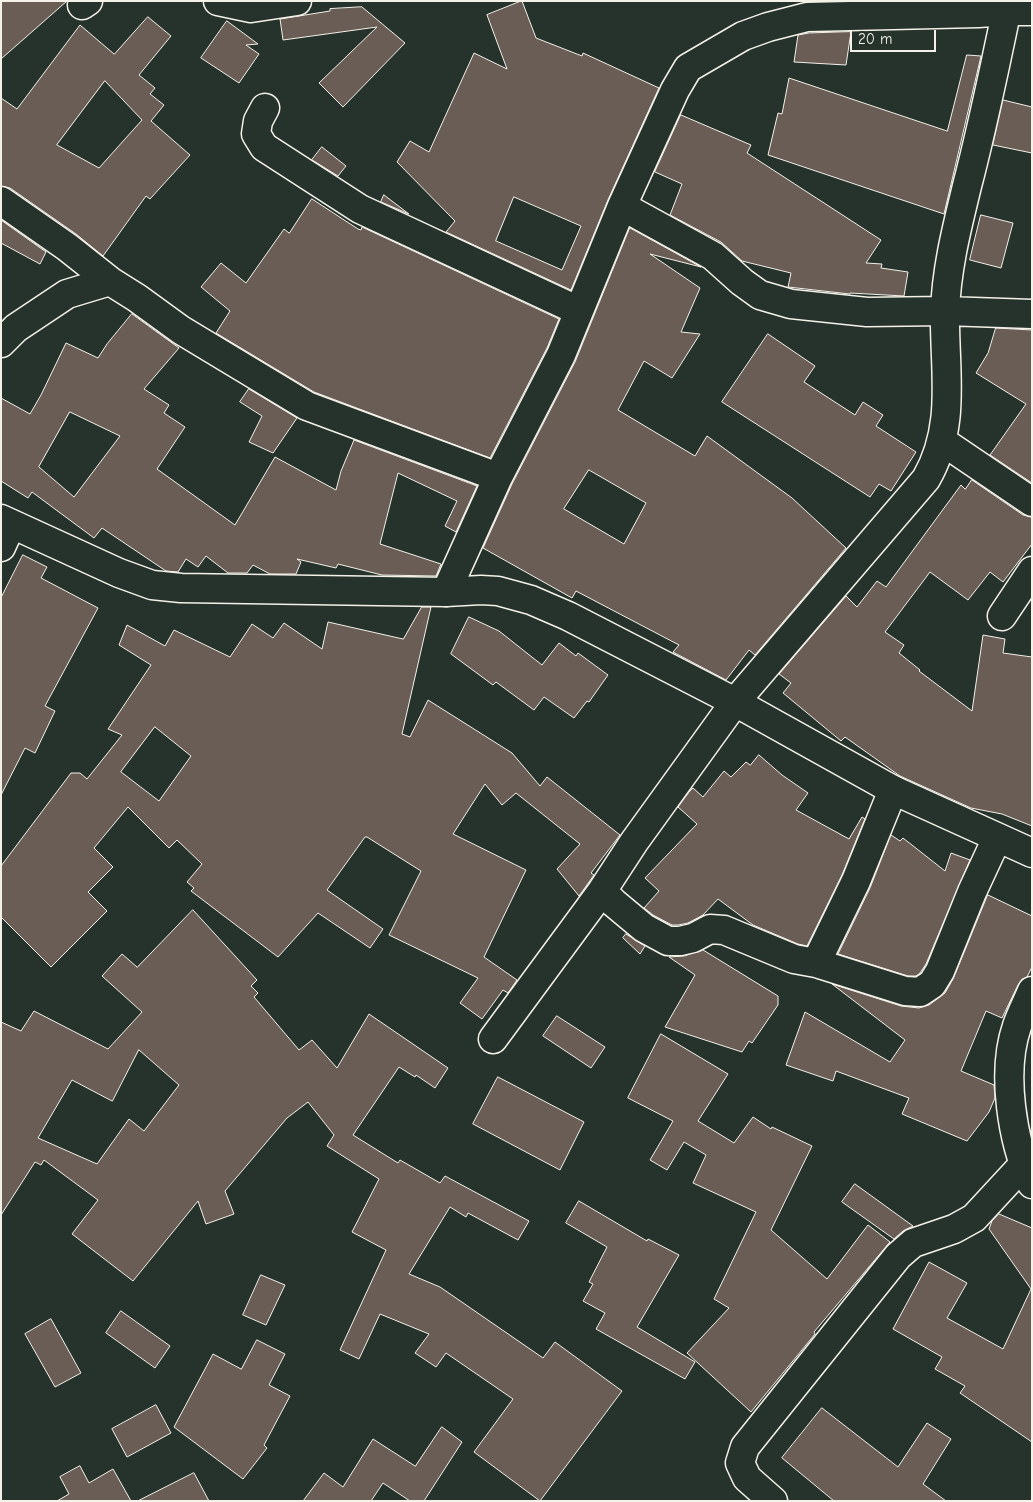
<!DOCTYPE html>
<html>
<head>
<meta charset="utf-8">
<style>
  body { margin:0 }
  #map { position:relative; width:1033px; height:1502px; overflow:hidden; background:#26332d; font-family:"Comic Neue",sans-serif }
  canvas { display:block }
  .frame { position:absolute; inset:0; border:2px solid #f4f1e8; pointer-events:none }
  .scale { position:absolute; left:850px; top:30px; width:86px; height:22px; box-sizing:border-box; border:2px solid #f4f1e8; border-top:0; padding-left:6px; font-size:15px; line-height:18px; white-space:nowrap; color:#f4f1e8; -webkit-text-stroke:4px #26332d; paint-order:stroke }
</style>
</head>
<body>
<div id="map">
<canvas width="1033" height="1502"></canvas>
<div class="frame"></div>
<div class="scale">20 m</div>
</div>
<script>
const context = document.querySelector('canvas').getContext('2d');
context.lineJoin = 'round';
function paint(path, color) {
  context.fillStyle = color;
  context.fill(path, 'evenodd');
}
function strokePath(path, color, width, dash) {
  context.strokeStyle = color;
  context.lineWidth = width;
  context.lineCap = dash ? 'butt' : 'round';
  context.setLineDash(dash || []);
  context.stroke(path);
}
const building = new Path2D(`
  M1,1h66l-66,58z
  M522,1l14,37 46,18 1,-3 76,35 -51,112 -37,90 -125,-58 9,-11 -58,-59 13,-21 19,11 45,-99 33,16 -20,-54zM514,197l67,29 -19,44 -66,-29z
  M362,7l43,36 -62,64 -24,-24 58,-56 -94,13 -3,-21 50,-8v-2z
  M148,17l23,19 -32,39 16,13 -5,6 14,11 -13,16 39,34 -40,44 -4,-3 -43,60 -27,-22 -66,-46 -9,-2v-88l16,11 63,-84 34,29zM105,81l37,39 -43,48 -42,-23z
  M227,21l31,23 -12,1 13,9 -20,29 -38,-25z
  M851,32l-5,33 -52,-3 4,-27 11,-2z
  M967,55l14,1 -37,158 -176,-59 10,-42 4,1 7,-36 158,53z
  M1003,100l29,7v46l-39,-8z
  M681,115l70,30 -4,8 134,87 -15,23 16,1 -1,4 27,4 -4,24 -54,-3v1l-62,-7 3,-14 -49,-12 -21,-19 -51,-27 12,-31 -27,-12z
  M322,147l24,19 -8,10 -26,-16z
  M384,195l25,19 -28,-12z
  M312,199l46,30 3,1 1,-3 197,92 -12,29 -57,110 -176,-66 -98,-59 14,-22 -29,-24 20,-24 25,20 38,-54 5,4z
  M981,215l32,8 -12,45 -31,-8z
  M1,220l45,32 -6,12 -39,-21z
  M630,228l71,39 -51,-13 50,34 -19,44 19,2 -28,44 -28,-17 -26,49 77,46 12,-20 85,62 54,50 -91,107 -6,-5 -23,30 -53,-28 6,-7 -103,-54 -4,7 -89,-50 29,-64 63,-122zM589,470l57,33 -22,41 -60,-35z
  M132,314l47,34 -35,41 25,16 -5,8 21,14 -28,42 78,56 40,-68 61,33 5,-19 13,-31 123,46 -21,46 -11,-6 12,-25 -59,-28 -18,71 61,20 -5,12 -54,-1 -44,-11 -2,4 -39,-9 4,3 -5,12h-26l-17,-9 -6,8h-19l-22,-17 -8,11 -12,-8 -8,13 -12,-1 -64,-43 -8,10 -62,-46 -4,6 -27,-17v-83l29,16 11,-19 25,-52 32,15 9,-14zM70,412l50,24 -46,61 -35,-30z
  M996,328l36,2v153l-42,-28 36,-51 -50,-31 12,-20z
  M768,334l47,32 -11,16 51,33 8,-13 20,13 -7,11 40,26 -25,39 -12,-7 -9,13 -148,-95z
  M249,389l48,29 -24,35 -24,-11 13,-26 -22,-14z
  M972,480l51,35 9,2v27l-29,38 -13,-10 -22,28 -38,-28 -45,60 19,13 -5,8 21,17 -1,1 53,40 11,-76 22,4 -2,14 29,4v169l-30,-12 -31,-6 -71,-32 -55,-39 -4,4 -58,-48 8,-10 -12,-9 67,-78 11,11 20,-26 9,6 75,-102 4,4z
  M23,555l24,12 -6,11 57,30 -53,98 10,5 -20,42 -10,-5 -24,47v-197z
  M422,607h9l-29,127 8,3 18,-37 84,53 28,33 7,-9 73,58 -29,38 3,2 -15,21 -22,-27 23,-25 -64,-51 -14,12 -17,-21 -32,50 73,36 -42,87 33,23 -9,13 -5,-3 -21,29 -22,-16 18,-25 -89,-43 32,-64 -54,-34h-2l-38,53 56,39 -13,19 -52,-35 -40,44 -87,-66 3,-3 -7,-6 15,-18 -25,-24 -8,8 -41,-41 -34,41 19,19 -25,25 19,19 -56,56 -50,-50v-51l70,-93h9l7,6 35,-44 -14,-6 43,-64 -32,-20 8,-20 38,21 9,-16 56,27 22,-33 21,14 11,-15 38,26 6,-27 75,17zM155,727l36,29 -32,45 -38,-29z
  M469,617l30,14 43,34 17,-22 17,13 2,-3 30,22 -19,27 -2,-1 -13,17 -30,-21 -10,13 -38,-28 -3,3 -42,-31z
  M759,755l23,20 26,18 -12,17 53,29 13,-22 3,2 -23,56 -35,71 -9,-2 -45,-19 -35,-26 -15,16 -15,8 -10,2h-6l-19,-10 -9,-7 15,-17 -14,-13 52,-54 -19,-17 11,-15 4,-4 10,9 21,-26 7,6 15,-15 4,3z
  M891,835l9,6 3,-3 42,33 6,-18 19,7 -44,104 -6,9 -4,3h-8l-70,-22 32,-66z
  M988,895l44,21v51l-5,10 -5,2 -4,6 -16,33 -16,-7 -25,60 33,14 1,13 -6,14 -22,29 -65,-27 7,-16 -73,-27 -3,10 -47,-16 19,-53 85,50 15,-22 -73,-56 69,22 18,2 10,-3 16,-12 8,-14z
  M193,910l64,70 -6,6 7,7 -4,4 45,53 13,-10 25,28 32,-54 79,54 -13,20 -19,-13 -1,2 -16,-10 -46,68 45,28 2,-3 40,23 5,-7 84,45 -11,19 -50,-27 -2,4 -16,-10 -41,67 31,13 103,71 12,-16 67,49 -82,110 -66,-49 39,-53 -67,-46 -10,14 -21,-14 14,-19 -49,-20 -21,45 -19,-9 46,-100 -34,-18 27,-53 -52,-33 7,-11 -26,-33 -21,16 -62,73 9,23 -28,10 -8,-23 -65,80 -61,-47 26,-34 -54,-40 -3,5 -6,-3 -34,53v-193l20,9 13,-20 74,38 34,-37 -40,-36 20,-22 15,13zM139,1050l40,35 -35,46 -15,-12 -32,45 -59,-26 34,-58 40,21z
  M626,934l19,12 -5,8 -17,-16z
  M703,950l75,46v9l-26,38 -3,-2 -7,11 -77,-25 30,-52 -26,-18 15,-1z
  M557,1016l48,31 -14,21 -48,-32z
  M661,1034l67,40 -30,47 36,22 19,-26 18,12 1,-2 40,19 -41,84 56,49 41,-54 22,17 -76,90 1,2 -64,78 -64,-59 42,-45 -15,-9 42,-87 -63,-29 13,-28 -22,-13 -17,28 -17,-10 23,-39 -45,-23z
  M498,1077l86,45 -24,48 -87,-46z
  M855,1184l58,42 -10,5 -9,8 -52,-37z
  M579,1201l68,40 1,-2 31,16 -42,72 58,35 -10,17 -89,-50 9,-16 -22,-12 10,-17 -4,-2 18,-35 -41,-24z
  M999,1214l33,14v214l-72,-49 5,-7 -30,-17 7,-12 -49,-28 36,-67 38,21 -20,35 56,31 28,-60 -42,-60 3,-8z
  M261,1275l24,10 -19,40 -23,-10z
  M121,1311l49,35 -15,22 -49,-35z
  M51,1319l30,54 -26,14 -30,-53z
  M257,1340l28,14 -16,31 21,11 -26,49 3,3 -24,31 -69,-52 39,-73 28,15z
  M156,1405l15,28 -44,24 -15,-28z
  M822,1408l76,59 29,-44 24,16 -28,45 23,17h-112l-52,-43z
  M442,1427l20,15 -38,59h-14l-27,-18 -12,18h-68l21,-28 19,14 30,-48 42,27z
  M80,1466l9,17 24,-14 18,32h-74l12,-7 -9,-17z
  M194,1473l15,28h-71z`);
const street = new Path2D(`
  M218,1l33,7 46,-7
  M82,5l6,-4
  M265,108l-7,13 -2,13 8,13 96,62 219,102
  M1,201l66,46 43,34 27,17 44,32 126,76 191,71
  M622,206l91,50 29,26 18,13 31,9 76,8 78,-1 87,3
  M1,343l15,-15 51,-34 43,-13
  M942,441l90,61
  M1,547l10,-22
  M446,592l52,-115 63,-122 61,-149 53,-116 13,-22 55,-32 25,-9 39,-10 171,-4 29,-2h25
  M1002,616l30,-45
  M602,891l12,12 30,25 24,13h12l13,-3 17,-9 14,1 70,29 22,4 89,28 15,1 12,-8 8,-13 32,-79 25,-54
  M816,963l40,-82 37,-91
  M1032,991c-5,12 -11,23 -15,35 -16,46 -5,115 15,158
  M493,1039l109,-148 32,-49 101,-140 191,-223c31,-53 18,-109 19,-166 1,-43 12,-86 22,-127 11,-42 20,-83 29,-125 4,-20 9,-40 12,-60
  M773,1501l-26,-23 -7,-15 5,-16 153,-191 15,-13 41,-14 20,-11 49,-53`);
const secondary = new Path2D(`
  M1,519l118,54 33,12 29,3 265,4 35,-2 17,1 33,9 37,16 167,86 158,88 139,63`);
paint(building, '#695d56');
strokePath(building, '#f4f1e8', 1);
strokePath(street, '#f4f1e8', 31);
strokePath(secondary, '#f4f1e8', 31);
strokePath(street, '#26332d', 28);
strokePath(secondary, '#26332d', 28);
</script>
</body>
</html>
